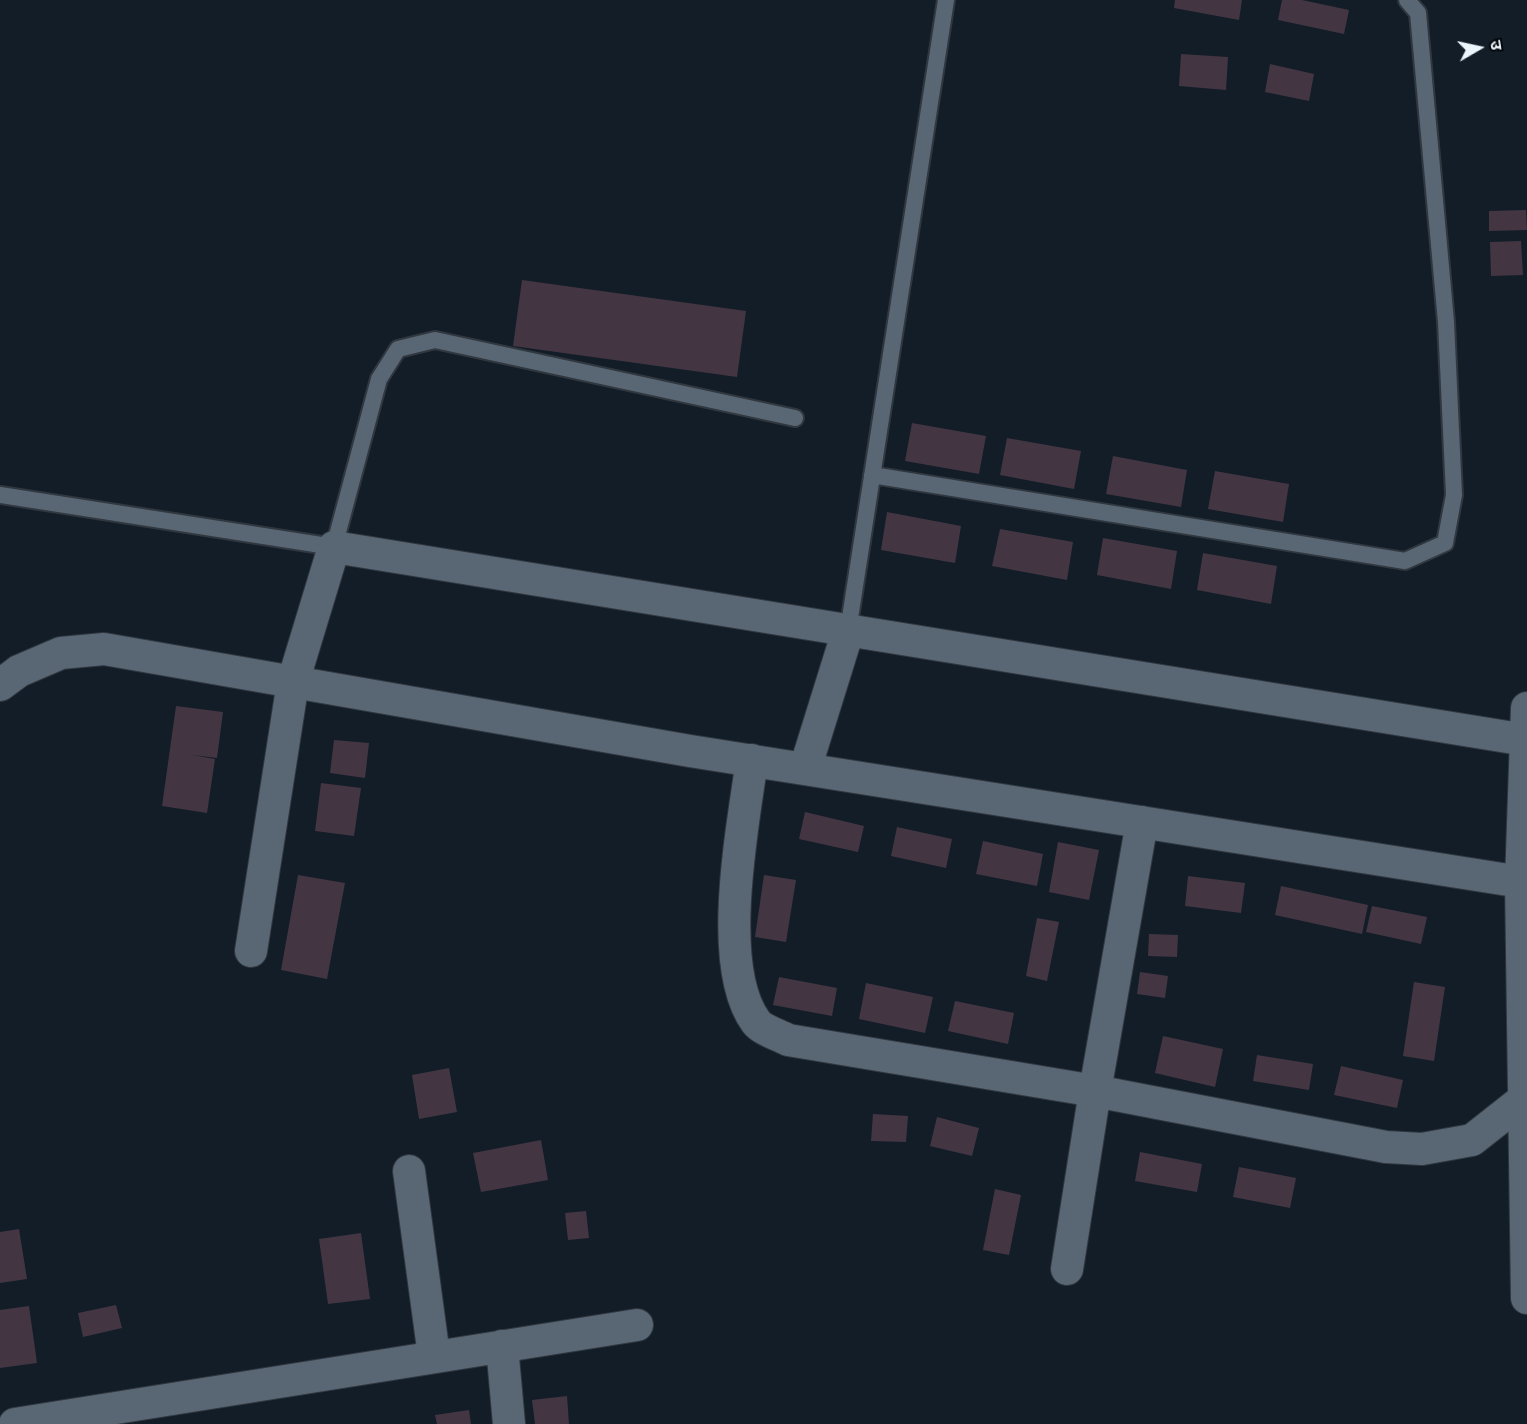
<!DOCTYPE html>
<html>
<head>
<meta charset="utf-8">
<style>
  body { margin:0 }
  #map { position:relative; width:1527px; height:1424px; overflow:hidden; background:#121d28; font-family:"Asap Condensed","Noto Sans Devanagari",sans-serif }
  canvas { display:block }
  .north { position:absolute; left:1449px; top:18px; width:60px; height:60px; -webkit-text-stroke:4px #04070b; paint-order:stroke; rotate:81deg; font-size:16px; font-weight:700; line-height:24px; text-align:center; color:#edf5fc }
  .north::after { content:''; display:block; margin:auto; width:21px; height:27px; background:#edf5fc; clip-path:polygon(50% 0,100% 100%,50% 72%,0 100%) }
</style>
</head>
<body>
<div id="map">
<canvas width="1527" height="1424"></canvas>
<div class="north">उ</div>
</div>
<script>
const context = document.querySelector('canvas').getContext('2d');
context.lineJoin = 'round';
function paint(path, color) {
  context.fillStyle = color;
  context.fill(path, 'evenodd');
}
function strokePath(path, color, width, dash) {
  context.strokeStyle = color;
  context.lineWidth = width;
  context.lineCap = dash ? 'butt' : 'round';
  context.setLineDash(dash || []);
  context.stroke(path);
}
const building = new Path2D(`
  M1175,0h67l-3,20 -65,-12z
  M1282,0h20l47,10 -5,24 -66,-14z
  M1181,54l47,3 -2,33 -47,-4z
  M1270,64l44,10 -5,27 -44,-9z
  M1526,210l1,20 -38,1v-20z
  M1521,241l2,34 -32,1 -1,-34z
  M522,280l224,31 -9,66 -224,-31z
  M912,423l74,13 -7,38 -74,-13z
  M1007,438l74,13 -7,38 -74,-14z
  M1113,456l74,14 -6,37 -75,-13z
  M1215,471l74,13 -6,38 -75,-13z
  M887,512l74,14 -6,37 -74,-13z
  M1000,529l73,13 -6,38 -75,-14z
  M1103,538l74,13 -6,38 -74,-14z
  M1203,553l74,13 -6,38 -74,-14z
  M176,706l47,6 -6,46 -25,-3 23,4 -8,54 -45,-7z
  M334,740l35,3 -4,35 -35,-5z
  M321,783l40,5 -7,48 -39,-5z
  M805,812l59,14 -6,26 -59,-13z
  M897,827l55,12 -6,29 -55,-12z
  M983,841l60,13 -6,32 -61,-12z
  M1058,842l41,8 -10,50 -40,-8z
  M298,875l47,8 -18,96 -46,-9z
  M764,875l32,5 -10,62 -31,-5z
  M1188,876l57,7 -4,30 -56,-7z
  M1281,886l87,19 -6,29 -87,-19z
  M1372,906l55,11 -6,27 -55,-12z
  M1037,918l22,4 -12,59 -21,-5z
  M1149,934l29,1 -1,22 -29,-1z
  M1140,972l28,4 -3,22 -28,-4z
  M779,977l58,11 -5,28 -59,-11z
  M1414,982l31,5 -11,74 -31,-5z
  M866,983l67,14 -8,36 -66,-14z
  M955,1001l59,12 -6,31 -60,-13z
  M1163,1036l60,13 -8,38 -60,-14z
  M1257,1055l56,9 -4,26 -56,-9z
  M1341,1066l62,14 -6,28 -63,-13z
  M449,1068l8,44 -38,7 -7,-44z
  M873,1114l35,2 -2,26 -35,-1z
  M937,1117l42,11 -7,28 -42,-10z
  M541,1140l7,40 -67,12 -8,-39z
  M1140,1152l62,12 -5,28 -62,-11z
  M1239,1167l57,11 -6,30 -57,-11z
  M995,1189l26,6 -12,60 -26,-5z
  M586,1211l3,27 -21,2 -3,-27z
  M19,1229l8,50 -27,4v-51z
  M361,1233l9,66 -42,5 -9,-65z
  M116,1305l6,23 -39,9 -5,-24z
  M29,1306l8,57 -37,5v-58z
  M567,1396l2,28h-34l-3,-24z
  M469,1410l2,14h-34l-2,-9z`);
const service = new Path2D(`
  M872,475l533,86 40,-18 9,-48 -8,-173 -28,-309 -11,-13
  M0,495l334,52 45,-168 19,-30 37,-9 360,78
  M848,631l98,-631`);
const minor = new Path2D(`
  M0,685l19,-14 42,-18 43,-4 586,102 831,131
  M1527,708l-6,174 6,416
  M752,760c-9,66 -37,206 4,262 6,8 23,13 32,18l307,51 291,56 36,2 50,-9 52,-41
  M805,769l43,-138
  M251,951l42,-269 41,-135 1192,193
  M409,1171l25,185
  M1067,1269l28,-178 47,-269
  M502,1346l7,78
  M15,1424l622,-99`);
paint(building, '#433642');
strokePath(service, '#30373f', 20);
strokePath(minor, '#30373f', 34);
strokePath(service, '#596774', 16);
strokePath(minor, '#596774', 32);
</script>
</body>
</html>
